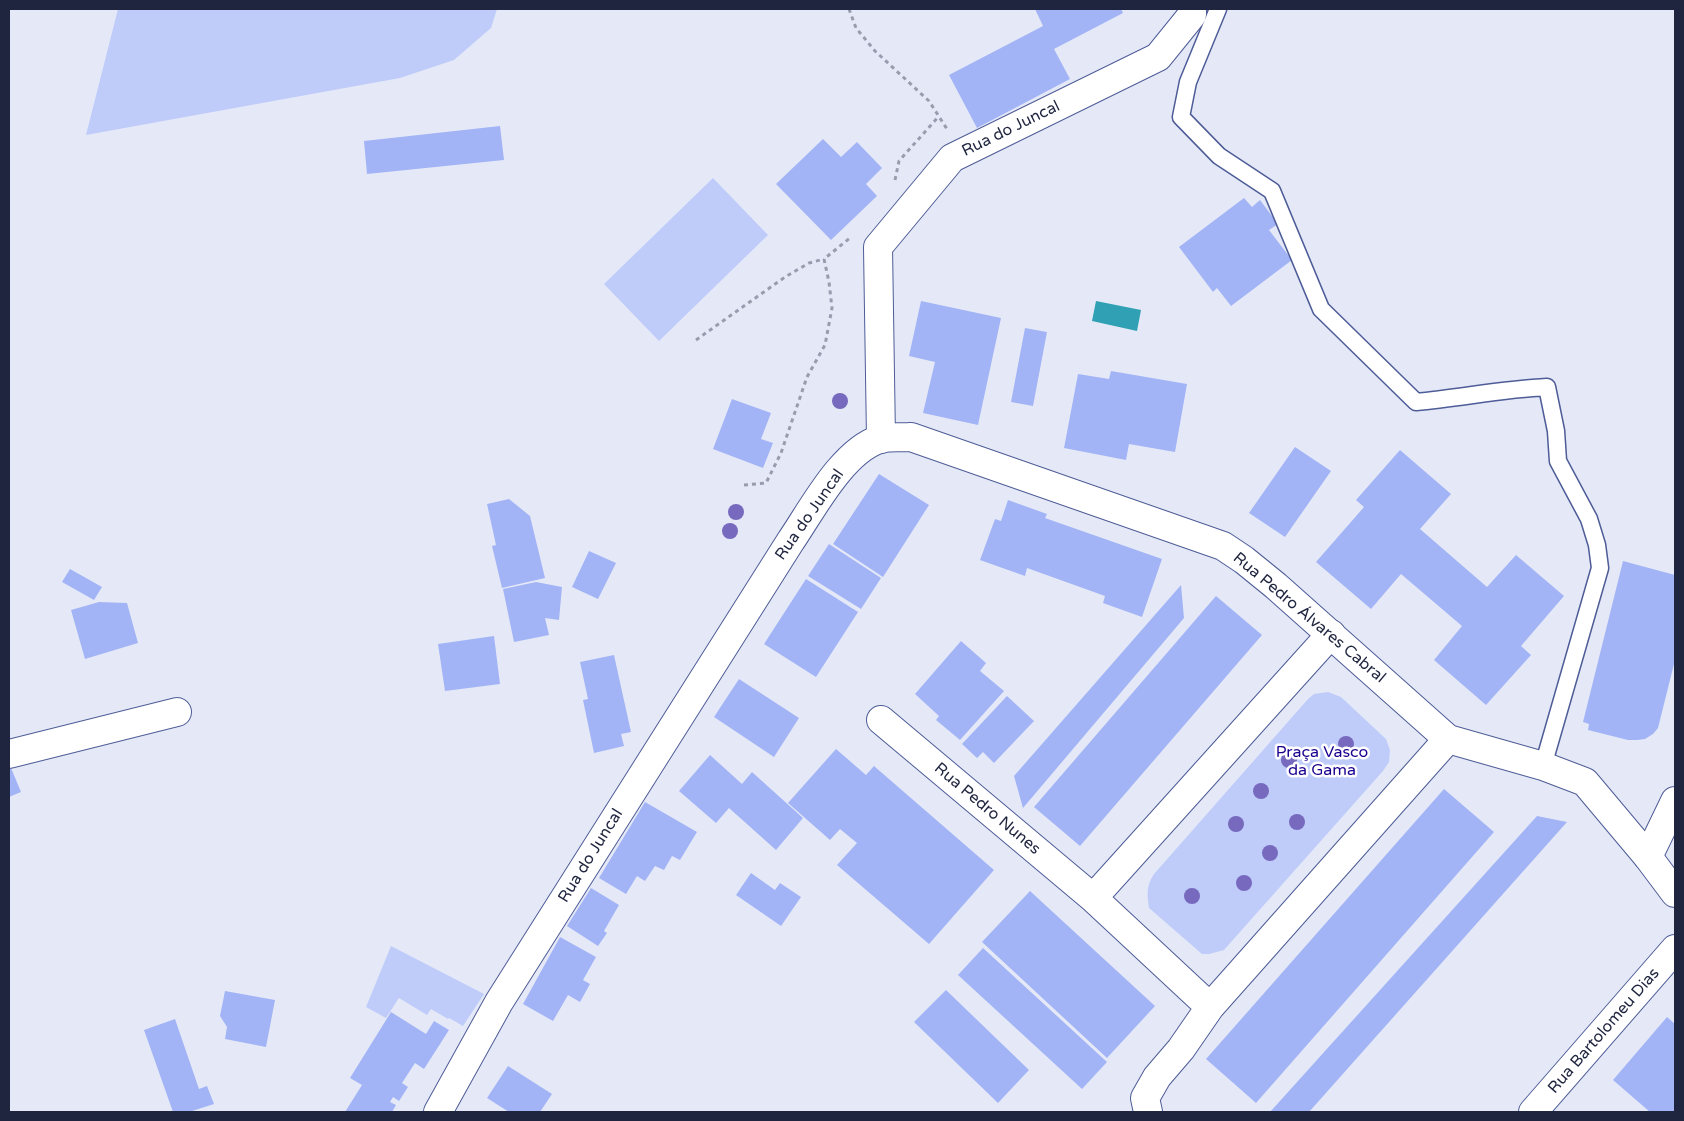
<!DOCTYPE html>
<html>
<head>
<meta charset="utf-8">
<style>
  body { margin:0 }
  #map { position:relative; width:1684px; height:1121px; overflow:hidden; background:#e5e9f7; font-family:"Varela Round",sans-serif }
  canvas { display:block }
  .frame { position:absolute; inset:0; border:10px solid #1f253f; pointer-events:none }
</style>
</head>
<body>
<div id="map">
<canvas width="1684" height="1121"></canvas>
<div class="frame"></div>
</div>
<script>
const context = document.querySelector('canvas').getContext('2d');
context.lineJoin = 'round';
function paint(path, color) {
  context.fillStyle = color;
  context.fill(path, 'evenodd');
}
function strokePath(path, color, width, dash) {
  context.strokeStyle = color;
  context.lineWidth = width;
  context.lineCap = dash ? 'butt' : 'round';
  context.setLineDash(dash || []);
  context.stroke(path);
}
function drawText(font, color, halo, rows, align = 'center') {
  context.font = font + ' "Varela Round",sans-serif';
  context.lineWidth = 5;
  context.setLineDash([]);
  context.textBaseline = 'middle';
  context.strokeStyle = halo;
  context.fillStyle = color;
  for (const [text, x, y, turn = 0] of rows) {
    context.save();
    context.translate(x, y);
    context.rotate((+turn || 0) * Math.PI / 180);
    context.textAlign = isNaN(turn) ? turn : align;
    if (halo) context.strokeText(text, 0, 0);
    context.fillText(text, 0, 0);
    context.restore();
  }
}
const green = new Path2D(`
  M118,9h379l-6,19 -37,32 -54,18 -314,57z
  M713,178l55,57 -109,106 -55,-57z
  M1328,692l13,5 45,42 4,11 -1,12 -6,9 -159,179 -15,4h-7l-53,-46c-2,-13 -3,-22 5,-34l154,-175 6,-5z
  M391,946l93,48 -21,32 -14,-8 -1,1 -17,-10 -4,6 -28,-17 -13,20 -20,-11z`);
const water = new Path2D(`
  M1096,301l45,9 -4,21 -45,-10z`);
const building = new Path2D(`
  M1035,9h86l2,4 -69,36 16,30 -93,49 -28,-53 94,-49z
  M500,126l4,34 -137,14 -3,-33z
  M823,139l18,18 16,-15 25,26 -16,16 11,12 -46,44 -55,-56z
  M1244,198l8,9 8,-7 18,24 -9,6 23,30 -61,46 -14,-18 -4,4 -34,-45z
  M921,301l80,17 -23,107 -55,-12 12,-51 -26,-6z
  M1025,328l22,4 -14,74 -22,-4z
  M1111,371l76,13 -12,68 -46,-8 -3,16 -62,-12 14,-74 31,5z
  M732,399l39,14 -10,26 12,4 -10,25 -50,-19z
  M1295,447l36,24 -46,66 -36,-24z
  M1400,450l51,44 -31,35 67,58 29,-32 48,41 -43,50 10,9 -45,50 -52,-45 28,-34 -61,-52 -30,35 -55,-47 48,-55 -8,-7z
  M879,474l50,31 -46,72 -50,-33z
  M509,499l21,17 15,62 -43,10 -10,-42 4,-1 -9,-41z
  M1008,500l39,14 -2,4 117,41 -20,58 -39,-14 2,-7 -78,-28 -2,8 -45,-16 15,-41 6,2z
  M829,544l52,34 -20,31 -53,-33z
  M589,551l27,12 -18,36 -26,-12z
  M1623,561l52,14v85l-17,68 -5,6 -8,5 -8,1h-9l-40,-10 1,-6 -6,-2z
  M70,569l32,18 -8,13 -32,-18z
  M806,579l52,33 -42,65 -52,-33z
  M536,582l26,5 -3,33 -14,-2 4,17 -35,7 -11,-53z
  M1181,585l3,33 -161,190 -9,-32z
  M1216,596l46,39 -182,211 -46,-39z
  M99,602l28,1 11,40 -53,16 -14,-49z
  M494,636l6,48 -55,7 -7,-47z
  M961,641l25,22 -6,8 24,20 -44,49 -24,-20 3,-4 -24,-22z
  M614,655l17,77 -10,2 3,12 -30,7 -11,-53 5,-1 -8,-37z
  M739,679l60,39 -25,39 -60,-40z
  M1007,696l27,25 -40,42 -11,-11 -6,6 -15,-14z
  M836,749l30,26 8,-9 120,104 -65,74 -92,-79 20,-22 -17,-14 -10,11 -42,-37z
  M710,755l32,29 10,-12 51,46 -27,32 -47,-42 -13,15 -37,-32z
  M9,763l12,29 -12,5z
  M1444,789l50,43 -238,271 -50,-44z
  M645,802l52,30 -17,28 -8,-4 -8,14 -9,-4 -10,15 -8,-5 -11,18 -27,-16z
  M1537,816l30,6 -258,290h-39z
  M751,873l24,17 5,-7 21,14 -20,29 -45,-31z
  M591,888l28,17 -15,26 3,2 -9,13 -31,-20z
  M1030,891l125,115 -48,52 -125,-116z
  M560,937l36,20 -13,23 7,4 -10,18 -12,-7 -15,26 -30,-17z
  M983,948l124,114 -25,27 -124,-114z
  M946,990l83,80 -31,33 -84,-81z
  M225,991l50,9 -9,47 -41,-8 2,-12 -7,-11z
  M391,1012l35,22 8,-13 15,9 -25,39 -9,-6 -13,20 6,4 -9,14 -6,-4 -3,5 6,3 -4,7h-47l17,-27 -12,-7z
  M1667,1017l8,7v88h-25l-37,-32z
  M175,1019l24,70 8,-3 7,18 -25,8h-16l-29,-82z
  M508,1066l44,28 -12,18h-31l-22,-14z`);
const path = new Path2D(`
  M849,9l7,19 19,23 54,50 18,28
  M895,180l4,-19 40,-45
  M696,340l89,-63 24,-14 15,-4
  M744,485l22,-2 15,-30 26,-76 18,-32 7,-37 -3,-26 -5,-23 26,-21`);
const service = new Path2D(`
  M1218,9l-30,73 -7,35 38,39 53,35 49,118 95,93c44,-4 87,-13 131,-15l9,44 2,30 31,58 8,26 3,23 -57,198`);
const minor = new Path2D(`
  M881,439l-3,-192 74,-89 206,-101 34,-42v-6
  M1331,634l-238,264 117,109 238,-268
  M881,720l212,178
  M9,754l168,-42
  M1648,857l27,-56
  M1148,1112l-3,-14 12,-21 24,-28 29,-42
  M1533,1112l142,-163`);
const tertiary = new Path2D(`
  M438,1112l61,-110 291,-460c22,-32 52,-91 90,-103 10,-3 22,-1 31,-2l312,109 21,14 32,26 172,153 95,27 42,16 63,75 27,36`);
const trees = [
  [840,401],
  [736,512],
  [730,531],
  [1346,744],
  [1289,760],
  [1261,791],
  [1297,822],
  [1236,824],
  [1270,853],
  [1244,883],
  [1192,896]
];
const streetNames = [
  ["Rua do Juncal",1011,129,-26],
  ["Rua do Juncal",810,515,-55],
  ["Rua Pedro Álvares Cabral",1309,618,40],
  ["Rua Pedro Nunes",987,809,40],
  ["Rua do Juncal",591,856,-58],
  ["Rua Bartolomeu Dias",1604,1031,-49]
];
const parkNames = [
  ["Praça Vasco",1322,753],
  ["da Gama",1322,771]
];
paint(green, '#bfccfa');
paint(water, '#30a0b4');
paint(building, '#a2b4f6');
strokePath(service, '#4e5c97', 19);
strokePath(minor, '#4e5c97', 30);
strokePath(tertiary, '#4e5c97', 30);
strokePath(path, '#989caf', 3, [4, 4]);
strokePath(service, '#fff', 16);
strokePath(minor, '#fff', 28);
strokePath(tertiary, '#fff', 28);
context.fillStyle = '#7669be';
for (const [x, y] of trees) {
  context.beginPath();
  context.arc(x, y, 8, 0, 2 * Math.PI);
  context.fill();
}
drawText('16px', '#1f253f', '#fff', streetNames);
drawText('16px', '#1b0090', '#fff', parkNames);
</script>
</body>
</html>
